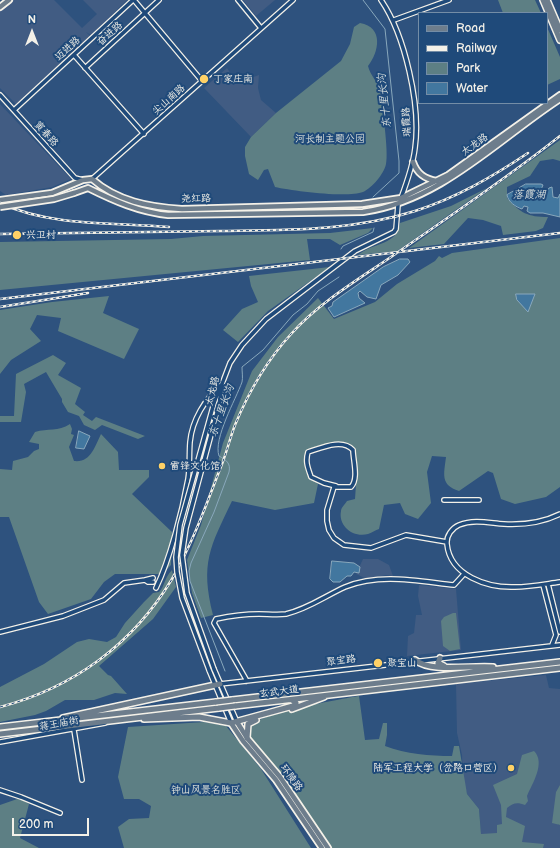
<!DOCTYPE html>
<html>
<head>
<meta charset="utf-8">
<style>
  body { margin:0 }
  #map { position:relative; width:560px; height:848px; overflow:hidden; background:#2e527e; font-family:"Balsamiq Sans",sans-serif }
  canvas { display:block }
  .legend { position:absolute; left:418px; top:12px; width:130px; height:92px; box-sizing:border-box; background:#1f4a7a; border:1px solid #748da6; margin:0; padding:5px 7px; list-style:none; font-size:12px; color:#f4f1e8 }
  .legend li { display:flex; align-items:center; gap:8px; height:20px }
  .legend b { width:20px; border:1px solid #748da6 }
  .north { position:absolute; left:12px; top:12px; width:40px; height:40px; -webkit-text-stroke:3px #1f4a7a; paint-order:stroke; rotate:0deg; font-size:11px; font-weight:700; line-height:16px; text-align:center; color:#f4f1e8 }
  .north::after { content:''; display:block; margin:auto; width:14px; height:18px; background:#f4f1e8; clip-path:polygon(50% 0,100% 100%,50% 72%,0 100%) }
  .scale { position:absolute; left:12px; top:818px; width:77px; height:18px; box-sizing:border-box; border:2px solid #f4f1e8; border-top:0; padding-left:5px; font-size:12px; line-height:14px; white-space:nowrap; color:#f4f1e8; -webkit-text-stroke:3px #1f4a7a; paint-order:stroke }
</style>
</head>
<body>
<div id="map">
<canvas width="560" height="848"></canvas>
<ul class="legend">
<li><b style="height:5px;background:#6d7d8c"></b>Road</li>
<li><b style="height:5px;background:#f4f1e8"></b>Railway</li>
<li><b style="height:11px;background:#5d7f84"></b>Park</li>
<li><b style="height:11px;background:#42779f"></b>Water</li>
</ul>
<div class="north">N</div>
<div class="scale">200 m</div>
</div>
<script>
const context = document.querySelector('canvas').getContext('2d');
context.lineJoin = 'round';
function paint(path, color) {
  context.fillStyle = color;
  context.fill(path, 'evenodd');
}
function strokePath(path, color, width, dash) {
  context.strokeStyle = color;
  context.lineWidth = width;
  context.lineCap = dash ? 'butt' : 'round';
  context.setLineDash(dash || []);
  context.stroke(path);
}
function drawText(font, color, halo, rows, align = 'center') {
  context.font = font + ' "Balsamiq Sans","LXGW WenKai TC",sans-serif';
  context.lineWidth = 4;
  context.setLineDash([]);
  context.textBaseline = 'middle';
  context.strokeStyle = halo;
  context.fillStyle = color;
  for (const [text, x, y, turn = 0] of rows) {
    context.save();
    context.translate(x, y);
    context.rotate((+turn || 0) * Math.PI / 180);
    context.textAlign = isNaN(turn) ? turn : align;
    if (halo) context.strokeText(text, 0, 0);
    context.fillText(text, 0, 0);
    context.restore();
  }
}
const built = new Path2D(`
  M13,0h41l28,28 15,-14 -14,-14h44l-36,35 -5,-3 4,4 -74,68 -16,-16v-78z
  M243,0h32l-19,16z
  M227,68l10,15 22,-8 -1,13 3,12 15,13 -25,24 -47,-49z
  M0,104l71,75 -19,8 -46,8 -6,-4z
  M363,559h15l11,6 4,11 -7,-1 -19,4 -11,-5z
  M419,585l37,4 5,61 -54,6 1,-20 6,-3 2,-18h6l-4,-19z
  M546,675l3,13 11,1v127l-2,9h2v23h-87l8,-14 -2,-25 -12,-15 -4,-13 -1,-26 -5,-22 -1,-49z`);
const green = new Path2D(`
  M498,0h37l6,13h-38z
  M360,23c24,4 19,29 8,43 2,9 10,16 12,25 2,14 9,61 6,73 -2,10 -14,24 -23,28 -16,6 -70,-1 -88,-5l-7,-18 -4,1 -6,10 -9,-6 -4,-18v-9l6,-10 25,-24 65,-52 9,-17 4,-17z
  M547,27l13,30v22l-13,6z
  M560,140v21l-7,-2 -13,2 -10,15 -23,11v11c13,15 21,19 41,19l-5,11 -7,3 -33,4 -2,-9 -18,-6 -15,-2 -24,26 -35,4z
  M487,188l-90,63 -39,4c16,-13 40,-10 42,-32l51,-17z
  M373,228l-5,5 -28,12 -10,-6h-23l3,21 -310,30v-48l171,-3 32,-3 127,-3z
  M560,238v249l-14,10 -31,7 -14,-5 -8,-26 -5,-2 -29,20c-19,-6 -15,-17 -13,-34l-14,-1 -5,16 4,31 -13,16 -13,-5 -5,-11 -16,2 -5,24c-3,1 -8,4 -11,5 -15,4 -30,-8 -27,-23 0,-3 4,-7 6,-10l8,-2 2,-29 -3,-22 -12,-6 -36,9c-2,15 0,23 12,33l-4,19 -39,7 -43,-9c-22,46 -32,62 -19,114l-12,3 -9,-25 -5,-33 14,-35 22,-82 29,-72 26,-34 40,-39 16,21 41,-17 22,-18 38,-23 4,-5 3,2 10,-5z
  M330,267l-62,44 -30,31 -15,-12 19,-21 16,-7 -7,-16 -2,-10z
  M109,296l-6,17 36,16 -15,30 -66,-28 3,-13 -24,-3 -7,14 11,12 -30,19 -11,14v-64l52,-8z
  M53,355l13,8 -8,12 23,13 -6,16 10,8 -2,3 9,6 4,-4 49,19 -7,3 -36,-14 -7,5 -11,-5 -5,-9 -11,-4 -6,-10v-3l-16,-27 -22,12 2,8 -5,30h-21v-6h14l2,-42z
  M70,424l2,5 -1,5 3,1 -5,12 5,14c17,2 21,-15 27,-27l17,18 1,18h30v7l-17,17 40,38 -1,33 -9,9h-47l-11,8 -13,17 -43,15 -9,-12 -30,-85h-9v-48l12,1 1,-9 15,-4 6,-6 5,-2v-5l-10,-2 6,-10c13,-4 23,0 35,-8z
  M172,570l4,17 -23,32 -54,47 9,9 3,1 16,18 -12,-1 -21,7h-29l-19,11 -11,4 -35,7v-35l44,-23 33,-22 12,-3 18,3 9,-5 9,-14 19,-21 9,-9 6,-1c6,-6 5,-14 13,-22z
  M453,613h3l4,36 -10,2 -7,-5 -2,-25 3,-4z
  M359,696l6,44 14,-1 4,-16h4v12l-2,11c21,8 45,10 67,10l2,-10h5l8,48 12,15 2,25 16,-1v-8l5,-1 -1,-19 -8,-20 24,-11 5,-19 12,-4c12,12 -2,33 -7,45l1,5 -3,4c-8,-3 -12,-2 -18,3l-1,9 19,9 -3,16 22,2 -1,4h-213l-48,-73 -31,-37c-2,-4 -4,-7 -2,-11 9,-14 92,-28 110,-31z
  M204,722l22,4 35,43 50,79h-187l-6,-21 11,-8 20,-1 2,-12 -12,-7h-15l-6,-22 10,-50z
  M560,785v40l-8,-2 4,-31z
  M20,798l9,6 -9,34 19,10h-39v-43z`);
const water = new Path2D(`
  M526,184h15l2,1 -3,7 5,2 4,-6 3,-1 1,10 5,1 2,-4v23l-17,-4h-13l-3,-2 1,-4 -4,-1 -2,3c-6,-2 -14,-7 -15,-14z
  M400,259h8l2,3 -12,13 -17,10 -5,14 -9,-2 -7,-6 -2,2 1,5 6,5 -31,14 -6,-9 4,-2 1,-4 50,-35z
  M516,294h19l-7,18 -11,-12z
  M79,431l11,5 -6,13 -8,-1z
  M332,561l22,2 6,4 -1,6 -5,-1 -3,4h-4l-7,6h-7l-3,-3z`);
const stream = new Path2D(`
  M363,0l22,29 14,132v12l-26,24
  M341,249l2,-3 30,-14 1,-4
  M225,671l-35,-90 -1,-10 2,-8 23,-51 15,-40c2,-9 -3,-12 -10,-16 -6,-17 17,-57 23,-74 1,-4 0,-10 0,-15l21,-17 30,-35 14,-11 11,-13 21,-14`);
const minor = new Path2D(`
  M134,0l68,81
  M238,0l23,28
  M381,0c24,35 40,106 34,148 -2,17 -8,34 -14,50
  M394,20l55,-20
  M74,55l70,79
  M85,68l74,-68
  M0,95l75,83 8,2
  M14,110l119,-110
  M92,179l201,-179
  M214,403l6,-16
  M219,405l3,-21 8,-21 12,-18 24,-26 89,-68 39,-19 2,-3 2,-24
  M336,486l-12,-3 -13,-6c-3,-9 -6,-15 -3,-25 13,-4 34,-14 45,-2 0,10 6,29 -2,37h-17l-7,23v11l2,9 5,8 10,7 27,3 35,-13 41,7
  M444,500h35
  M560,514c-18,9 -36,11 -56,10 -15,-1 -30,-5 -45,1 -7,3 -13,11 -12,19 3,32 41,44 68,43 15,0 30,-3 45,-5
  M153,582h-5l-3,-2 8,-2
  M548,584l12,48
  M543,585l13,50 -4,10
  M156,588c14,-29 26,-76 32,-109 2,-12 1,-24 2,-37 2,-22 15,-43 32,-58
  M0,632l63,-16 41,-16 20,-17 21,-3
  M214,669l23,53
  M209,670l22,53
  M247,681l-33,-58 2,-4c14,-3 28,-5 43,-5 8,0 19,1 27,0 22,-5 39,-18 59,-27 35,-14 72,-6 109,-2l10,-11
  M220,684l340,-39
  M74,730l8,50
  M0,742l105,-19
  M0,790l21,7 39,16`);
const major = new Path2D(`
  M0,7l9,-7
  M413,162c4,12 12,17 24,19
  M74,193l14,-5c26,13 51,24 80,27l195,-3c78,-11 134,-72 197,-113
  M0,200l52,-7 31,-13 9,-1c25,22 57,28 90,30l180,-5 39,-6 47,-23 112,-80
  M237,722l10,16 33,39 48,71
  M231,723l12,18 33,39 46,68`);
const highway = new Path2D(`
  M543,0l17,40
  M547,0l13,30
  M440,658l-2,5 6,3
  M415,660c17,13 56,5 78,7
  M232,700l328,-38
  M235,706l325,-38
  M292,709l32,-12
  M63,718l157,-34
  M144,719l55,-2 32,6 62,-17 3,-3 -4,-3
  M0,727l216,-25
  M0,734l219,-26
  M247,738l1,-14 8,-4`);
const rail = new Path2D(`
  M0,203c52,24 113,19 169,24
  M0,234c74,-1 147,-2 221,-3 65,-1 131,0 194,-20 41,-13 77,-34 113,-58
  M0,299l560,-66
  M0,307l88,-14
  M0,707c73,-19 133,-63 172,-128 21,-36 35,-77 50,-115 5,-13 8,-26 13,-39 14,-34 32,-65 57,-92 27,-30 65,-53 99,-76 56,-39 115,-78 169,-121`);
const minorBridge = new Path2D(`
  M214,669l-27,-76 -5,-38 4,-27 33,-123
  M209,670l-27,-72 -5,-26 -1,-15 4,-32 34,-122`);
const majorBridge = new Path2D(`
  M0,207l54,-8 20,-6`);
const highwayBridge = new Path2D(`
  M216,702l16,-2
  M219,708l16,-2`);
const markers = [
  [204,79,5,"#ffd166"],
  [17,235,5,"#ffd166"],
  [162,466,4,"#ffd166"],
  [378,663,5,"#ffd166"],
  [511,768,4,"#ffd166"]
];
const streetNames = [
  ["奋进路",110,34,-42],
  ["迈进路",68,49,-43],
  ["尖山南路",169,100,-42],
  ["瑞霞路",407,122,-93],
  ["寅春路",46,134,48],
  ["太龙路",475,145,-36],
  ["尧红路",196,199,-1],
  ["太龙路",213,391,-77],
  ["聚宝路",341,661,-7],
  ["玄武大道",279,692,-7],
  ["蒋王庙街",59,724,-10],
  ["环陵路",291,778,54]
];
const poiNames = [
  ["丁家庄南",213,79],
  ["兴卫村",26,235],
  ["雷锋文化馆",170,466],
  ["聚宝山",387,663],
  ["陆军工程大学（岔路口营区）",503,768,"right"]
];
const parkNames = [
  ["河长制主题公园",330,139],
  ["钟山风景名胜区",206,790]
];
const waterNames = [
  ["东十里长沟",385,101,-96],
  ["落霞湖",529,195],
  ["东十里长沟",222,411,-70]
];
paint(built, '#415c83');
paint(green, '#5d7f84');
paint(water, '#42779f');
strokePath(water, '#89a8bc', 1);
strokePath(stream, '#89a8bc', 1);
strokePath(minor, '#f4f1e8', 6);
strokePath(major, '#f4f1e8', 8);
strokePath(highway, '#f4f1e8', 8);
strokePath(minor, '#1f4a7a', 3.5);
strokePath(major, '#6d7d8c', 4.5);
strokePath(highway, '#6d7d8c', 5);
strokePath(rail, '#f4f1e8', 2.5);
strokePath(rail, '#1f4a7a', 1, [3]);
strokePath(minorBridge, '#f4f1e8', 6, []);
strokePath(majorBridge, '#f4f1e8', 8, []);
strokePath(highwayBridge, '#f4f1e8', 8, []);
strokePath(minorBridge, '#1f4a7a', 3.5);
strokePath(majorBridge, '#6d7d8c', 4.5);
strokePath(highwayBridge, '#6d7d8c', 5);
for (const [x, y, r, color] of markers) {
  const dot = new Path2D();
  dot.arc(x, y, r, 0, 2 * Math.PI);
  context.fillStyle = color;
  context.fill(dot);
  strokePath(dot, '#1f4a7a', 1.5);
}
drawText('10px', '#f4f1e8', '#1f4a7a', streetNames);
drawText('10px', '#f4f1e8', '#1f4a7a', poiNames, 'left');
drawText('10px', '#dde0d9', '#1f4a7a', parkNames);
drawText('italic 11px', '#d9dfdd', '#1f4a7a', waterNames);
</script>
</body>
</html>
